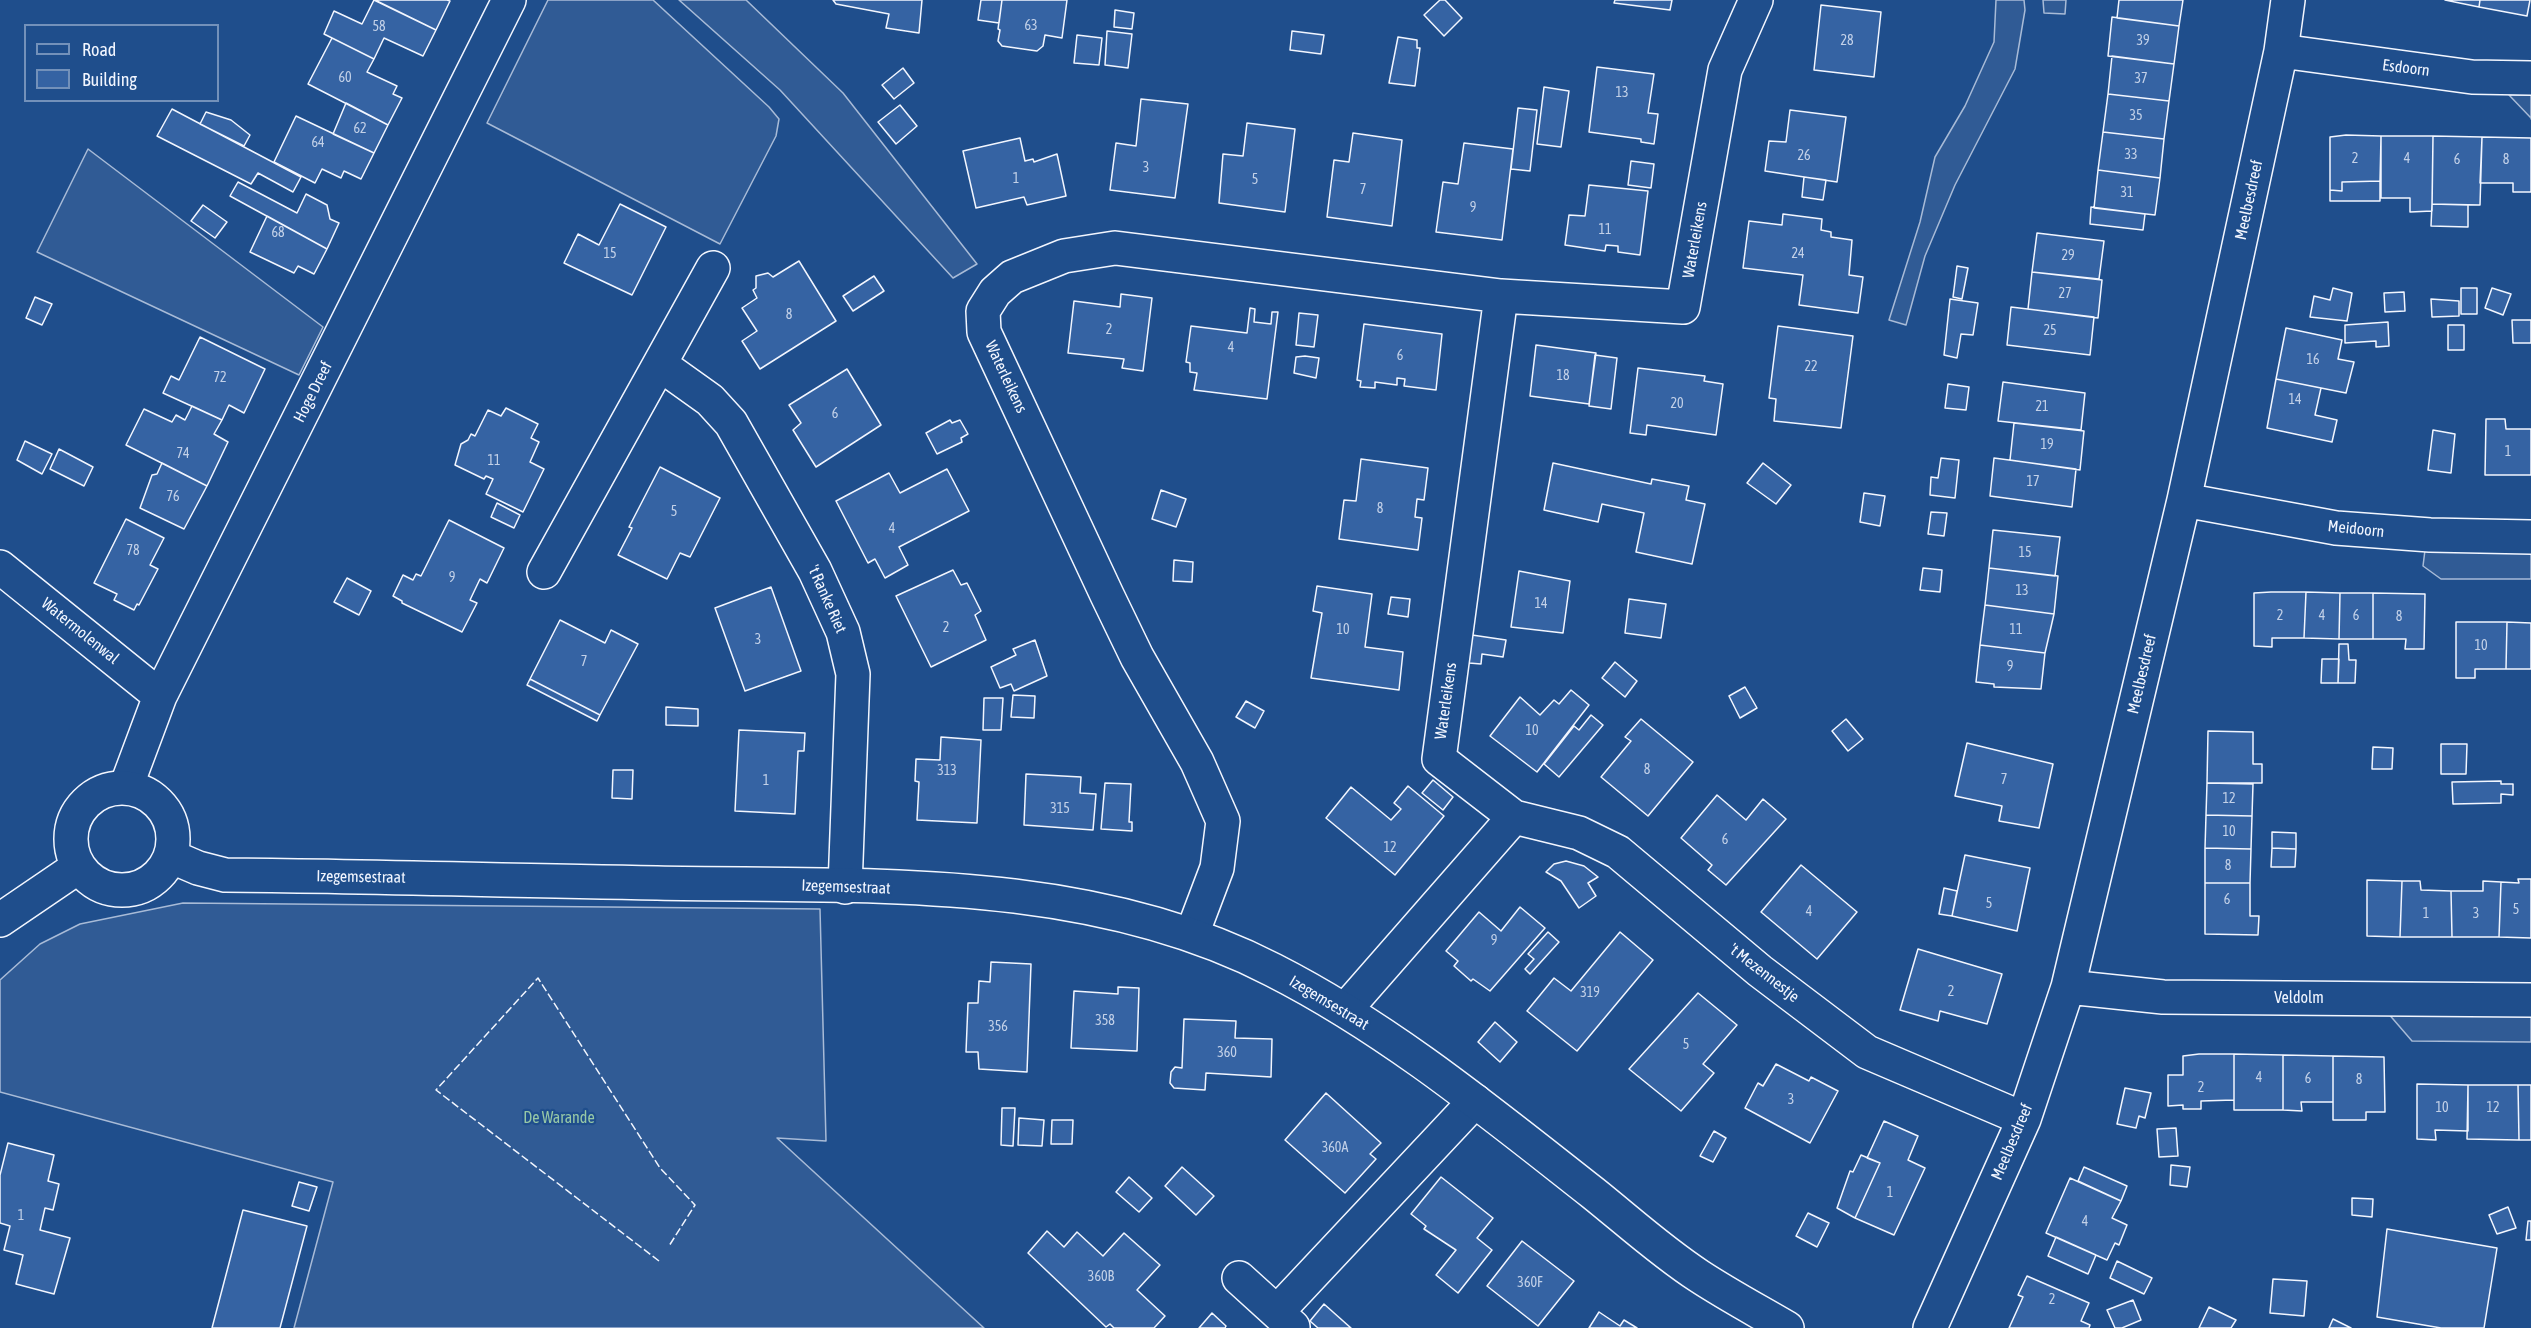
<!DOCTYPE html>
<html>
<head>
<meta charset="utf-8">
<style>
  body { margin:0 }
  #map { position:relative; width:2531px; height:1328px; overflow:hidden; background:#1f4e8c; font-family:"Asap Condensed",sans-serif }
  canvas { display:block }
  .legend { position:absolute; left:24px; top:24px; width:195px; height:78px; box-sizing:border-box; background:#1f4e8c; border:2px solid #7391ba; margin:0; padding:8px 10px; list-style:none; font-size:18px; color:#f2f6ff }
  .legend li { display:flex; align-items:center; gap:12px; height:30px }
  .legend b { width:30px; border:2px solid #7391ba }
</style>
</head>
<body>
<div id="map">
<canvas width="2531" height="1328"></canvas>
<ul class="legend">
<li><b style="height:8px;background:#1f4e8c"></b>Road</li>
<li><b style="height:16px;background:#3563a3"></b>Building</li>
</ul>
</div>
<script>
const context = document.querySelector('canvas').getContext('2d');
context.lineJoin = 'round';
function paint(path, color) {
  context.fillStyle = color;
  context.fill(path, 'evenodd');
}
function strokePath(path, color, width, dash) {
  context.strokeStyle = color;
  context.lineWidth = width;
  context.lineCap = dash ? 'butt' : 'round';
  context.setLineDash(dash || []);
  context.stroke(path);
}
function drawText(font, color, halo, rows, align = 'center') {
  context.font = font + ' "Asap Condensed",sans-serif';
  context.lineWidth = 4.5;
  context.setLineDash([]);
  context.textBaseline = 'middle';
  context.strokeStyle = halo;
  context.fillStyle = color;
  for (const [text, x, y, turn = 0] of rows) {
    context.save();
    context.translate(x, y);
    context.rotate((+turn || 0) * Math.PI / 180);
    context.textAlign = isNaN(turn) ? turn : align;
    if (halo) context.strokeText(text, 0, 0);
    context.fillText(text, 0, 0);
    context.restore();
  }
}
const built = new Path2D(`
  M548,0h105l116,107 10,12 -3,17 -56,108 -233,-121z
  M679,0h67l97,93 134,171 -24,14 -173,-188z
  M1996,0h28l1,10 -10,59 -60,116 -30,71 -19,69 -17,-5 31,-98 15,-65 30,-51 29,-64z
  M2043,0h23l-1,14 -21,-1z
  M2509,95h22v24v-1z
  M88,149l235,178 -24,48 -262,-123z
  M2425,550l106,1v28h-90l-18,-13z
  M183,903l637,6 6,232 -49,-3 207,190h-690l39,-146 -333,-90v-112l40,-36 40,-20z
  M2387,1012l144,3v27l-119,-1z`);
const building = new Path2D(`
  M374,0l62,30 -13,26 -39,-18 -10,21 -50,-25 10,-23 28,13z
  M375,0h72l3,1 -14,29z
  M833,0h89l-3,33 -33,-5 3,-14 -53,-10z
  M981,0h21l-3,23 -21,-3z
  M1002,0h65l-5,38 -17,-3 -2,11 -6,5 -35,-5 -4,-5 2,-11 -2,-1z
  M1440,0h5l17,18 -18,18 -20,-21z
  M1615,0h57l-2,10 -56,-7z
  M2119,0h64l-4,26 -62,-8z
  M2445,0h35l-1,7z
  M2480,0h50l-3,16 -48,-9z
  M1821,5l60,7 -7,65 -60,-7z
  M1115,10l19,3 -2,16 -18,-2z
  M2112,17l67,9 -5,38 -66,-8z
  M1107,31l25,3 -4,34 -23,-3z
  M1292,31l32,4 -3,19 -31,-4z
  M1077,35l25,3 -3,27 -25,-2z
  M1398,37l19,3v8h3l-5,38 -26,-3z
  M332,38l42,21 -7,13 30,14 -4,8 9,4 -14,27 -80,-41z
  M2112,56l62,8 -5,37 -61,-7z
  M1597,67l57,7 -6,39 10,1 -4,30 -13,-2v-3l-52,-7z
  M903,68l11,15 -20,16 -12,-14z
  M1544,87l25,4 -8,56 -24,-3z
  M2108,94l61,7 -5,38 -61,-7z
  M1141,99l47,5 -13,94 -65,-8 6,-47 20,3z
  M346,103l42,22 -14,28 -41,-19z
  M900,105l17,21 -21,18 -18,-22z
  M1518,108l19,2 -7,61 -19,-2z
  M172,109l129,68 -8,15 -35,-19 -7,11 -94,-48z
  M1790,110l56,7 -9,65 -72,-11 4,-30 17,1z
  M206,112l25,8 19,15 -6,11 -44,-22z
  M296,116l78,37 -13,26 -17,-8 -3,7 -19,-9 -7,14 -41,-21z
  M1247,123l48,6 -10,83 -66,-9 4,-49 20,2z
  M2103,132l61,7 -4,39 -62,-8z
  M1353,133l49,7 -10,86 -65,-9 7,-57 15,2z
  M2346,135l35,1 -1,45 -38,1v9l-12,-1v-53z
  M2381,136h52l-1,75 -22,1v-14h-29z
  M2433,136l49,1 -2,68 -48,-1z
  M2482,137l49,1v54h-18v-9h-33z
  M1020,138l5,23 8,-2 1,3 23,-8 9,42 -39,9 -3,-8 -48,11 -13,-57z
  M1464,143l49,6 -11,91 -66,-8 7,-50 15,2z
  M1631,161l23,3 -3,24 -23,-3z
  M2098,170l62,8 -5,37 -61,-7z
  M1804,177l22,3 -3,20 -21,-3z
  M2380,181v20h-50v-11l12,1v-9z
  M238,182l59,31 9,-19 21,11 3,14 9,4 -12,26 -97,-53z
  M1589,185l59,6 -8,64 -22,-3v-6l-12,-1 -1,6 -40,-6 4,-30 16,1z
  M620,204l46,23 -34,68 -68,-32 14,-29 21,11z
  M2432,204l36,1v22l-37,-1z
  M203,205l24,17 -12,16 -24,-17z
  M2091,207l54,7 -2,16 -53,-6z
  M1783,214l39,5 -1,11 10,2v5l21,3 -3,35 14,2 -5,36 -59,-8 4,-30 -60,-7 6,-47 33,4z
  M267,216l60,33 -13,25 -16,-8 -4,7 -44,-21z
  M2037,233l67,8 -5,38 -67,-7z
  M799,261l37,60 -76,48 -18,-28 15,-10 -15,-23 15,-10 -4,-8 3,-2v-12l12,-3 5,4z
  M1957,266l11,2 -6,31 -9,-2z
  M2032,272l70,8 -4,38 -70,-9z
  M874,276l10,15 -31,20 -10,-15z
  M2333,288l19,5 -5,28 -37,-4 4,-21 16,4z
  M2461,288h16v26h-16z
  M2492,288l19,6 -8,21 -18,-7z
  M2404,292l1,19 -20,1 -1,-19z
  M1121,294l31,4 -9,73 -21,-3 2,-9 -56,-6 6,-52 46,6z
  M35,297l17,7 -10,21 -16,-7z
  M1950,299l28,4 -5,32 -12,-1 -4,24 -13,-3z
  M2431,299l28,2v15l-27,1z
  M2011,307l83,10 -4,38 -83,-10z
  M1250,308l5,1 -1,13 17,2 1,-12h6l-11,87 -73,-9 3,-17 -7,-1v-9l-4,-1 5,-36 56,7z
  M1299,313l19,2 -4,32 -18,-2z
  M2512,320h19v23h-18z
  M2388,322l1,24 -13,1v-6l-31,2v-18z
  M1364,324l78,10 -6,56 -32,-4 1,-7 -8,-1v7l-22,-3v6l-15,-1 1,-6 -4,-1z
  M2448,325h16v25h-16z
  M1778,326l75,10 -12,92 -67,-7 2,-22 -7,-1z
  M2286,328l56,12 -4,19 16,3 -8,31 -70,-14z
  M200,337l65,32 -21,44 -15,-8 -7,15 -59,-27 8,-17 8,4z
  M1536,345l60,8 -7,51 -59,-8z
  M1595,355l22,3 -6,51 -22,-3z
  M1305,356l14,2 -3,20 -22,-5 2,-16z
  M1638,368l67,8 -1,5 19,3 -7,51 -69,-10 -1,10 -16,-2z
  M847,369l34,56 -65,42 -23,-37 8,-7 -12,-18z
  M2276,379l45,9 -6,27 22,5 -5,22 -65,-14z
  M2003,382l82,11 -4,37 -83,-9z
  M1948,384l21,3 -3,23 -21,-2z
  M192,406l30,14 -8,14 14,8 -21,44 -81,-41 18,-36 28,13 4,-7 9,5z
  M506,408l32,16 -7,14 8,4 -9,20 14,7 -21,43 -37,-18 7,-15 -7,-3 -2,3 -29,-14 6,-21 7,-4 3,-6 4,2 13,-26 13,6z
  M2486,419h19l1,10h25v46h-46z
  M950,420l2,3 8,-3 8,14 -7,4 1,4 -25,12 -11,-21z
  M2014,423l70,8 -4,39 -70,-10z
  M2433,430l22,4 -4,39 -23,-3z
  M25,441l27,13 -10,20 -25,-14z
  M59,449l34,18 -9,19 -34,-17z
  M1941,458l18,2 -4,38 -25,-3 1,-18 7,1z
  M1994,458l82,11 -4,38 -82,-11z
  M1361,459l67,9 -4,32 -7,-1 -2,18 7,1 -4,32 -79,-11 5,-39 12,1z
  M162,463l45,23 -23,43 -44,-21 12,-33 5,-1z
  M1553,463l98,21 1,-5 37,7 -3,14 19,4 -13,60 -56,-12 8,-39 -42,-9 -4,18 -54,-12z
  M1763,463l28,22 -15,19 -29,-21z
  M660,467l60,31 -30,59 -10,-4 -13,26 -49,-24 14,-27 -3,-1z
  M947,469l22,42 -70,36 9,18 -23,13 -10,-19 -7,4 -32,-62 53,-28 11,20z
  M1161,490l25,9 -10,28 -24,-8z
  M1864,493l21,3 -5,30 -20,-4z
  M497,503l23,12 -6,13 -23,-11z
  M1931,512l16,1 -3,23 -16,-2z
  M126,519l38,19 -14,27 8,4 -19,36 -2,-1 -3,6 -20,-10 3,-6 -23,-11z
  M449,520l55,28 -17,35 -7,-4 -10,21 7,3 -15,29 -60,-29v-2l-9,-5 10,-21 10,5 3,-6 5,2z
  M1993,530l67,7 -5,39 -66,-8z
  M1174,560l19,2 -1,20 -19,-1z
  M1923,568l19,2 -2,22 -20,-2z
  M1989,568l69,8 -4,38 -69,-9z
  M953,570l8,15 6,-2 14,28 -6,4 11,25 -55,27 -35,-71z
  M1519,571l51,10 -7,52 -52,-6z
  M347,578l24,13 -12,24 -25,-13z
  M1317,586l55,8 -7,53 38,5 -4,38 -88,-12 11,-65 -9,-2z
  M771,587l30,84 -56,20 -30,-83z
  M2271,592h35l-2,46h-32v9l-18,-1v-53z
  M2306,592l34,1 -1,46 -35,-1z
  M2340,593h33v46h-34z
  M2373,593l52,1 -1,55h-19l1,-10h-33z
  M1391,597l19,2 -2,18 -20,-3z
  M1629,599l37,5 -5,34 -36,-5z
  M1985,605l69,9 -9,39 -65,-8z
  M560,620l45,23 6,-13 27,14 -38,71 -70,-36z
  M2456,622h51l-1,47h-31v9h-19z
  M2507,622l24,1v46h-25z
  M1472,635l34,5 -3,17 -21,-3 -1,10 -12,-1z
  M1035,640l12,36 -33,15 -3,-7 -11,4 -9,-21 25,-12 -3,-6z
  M2339,644h9l1,16h7l-1,23h-17z
  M1980,645l65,8 -4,36 -47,-2v-3l-18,-2z
  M2322,659h17l-1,24h-17z
  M1615,662l22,19 -12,16 -23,-19z
  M530,679l70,36 -3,6 -70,-36z
  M1745,687l12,21 -17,10 -11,-22z
  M1571,690l18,15 -52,67 -47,-36 30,-39 20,18 14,-15 5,4z
  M1013,695l22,1 -1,22 -23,-1z
  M984,698h19l-2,32h-18z
  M1246,701l18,10 -9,17 -19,-11z
  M666,707l32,2v17l-32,-1z
  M1591,715l12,10 -44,52 -15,-13 30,-38 5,4z
  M1641,719l52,43 -45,54 -47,-39 30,-36 -6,-4z
  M1846,719l17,20 -15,12 -16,-20z
  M739,730l66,3 -1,18h-6l-3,63 -60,-3z
  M2208,731l45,1v32h9v19h-55z
  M941,737l40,3 -4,83 -60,-3 2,-38 -4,-1 1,-22 24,1z
  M1967,743l86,21 -14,64 -40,-7 3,-15 -47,-10z
  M2441,744h26l-1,30h-25z
  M2373,747l20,1 -1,21h-20z
  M613,770h20l-1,29 -20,-1z
  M1026,774l55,3 -1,16 16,1 -3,36 -69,-5z
  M1433,780l20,17 -10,13 -21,-17z
  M2501,781v3h12v11l-12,-1v9l-48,1 -1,-22z
  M1105,783l26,1 -2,38h3v9l-31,-2z
  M2207,783l46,1 -1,32 -46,-1z
  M1408,786l36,30 -49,59 -69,-57 25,-31 40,33 10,-11 -7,-6z
  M1717,795l29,25 17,-21 23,20 -60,66 -18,-15 4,-5 -31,-27z
  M2206,815l46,1 -1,33 -46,-1z
  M2272,832l24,1v16l-24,-1z
  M2205,848l46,1 -1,34h-45z
  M2272,848l24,1 -1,18h-24z
  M1965,855l65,13 -13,63 -65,-15z
  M1566,861l18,5 14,11 -10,6 8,13 -17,12 -18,-27 -15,-9 8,-8z
  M1801,865l56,47 -40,47 -56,-47z
  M2518,879h13v59l-32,-1 2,-55 18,1z
  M2367,880l35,1 -2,56 -33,-1z
  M2402,881h18l1,9 30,1 1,46h-52z
  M2483,881l18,1 -2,55h-47l-1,-46h32z
  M2205,883h45v33h9l-1,19 -53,-1z
  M1944,888l13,3 -5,25 -13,-2z
  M1520,907l25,21 -55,63 -17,-12 -2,2 -17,-15 4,-5 -12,-10 33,-39 22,19z
  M1548,932l11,10 -29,32 -5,-5 9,-10 -6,-5z
  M1620,932l33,28 -76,91 -50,-40 27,-33 17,13z
  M1918,949l84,25 -15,50 -47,-13 -2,10 -38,-11z
  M991,962l40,2 -4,108 -48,-3 -1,-17h-12l2,-49h10l1,-22 11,1z
  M1118,987l21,1 -2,63 -66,-3 3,-57 44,3z
  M1698,993l39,32 -34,39 11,9 -33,38 -52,-42z
  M1184,1019l52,2 -1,17 37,1 -1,38 -65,-4 -1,17 -31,-2 -4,-5 1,-11 4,-5 7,1z
  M1495,1022l22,20 -17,20 -22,-20z
  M2199,1054h35v46l-33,1v8h-18v-4l-15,1v-31h15v-19z
  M2234,1054l49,1v55h-49z
  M2283,1055l50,1v46h-32l1,9 -19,-1z
  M2333,1056l51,1 1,55h-19v8h-33z
  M1776,1064l33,17 2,-4 27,14 -28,52 -65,-35 13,-25 5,3z
  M2417,1084l51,1v46l-33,-1 1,10 -19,-1z
  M2468,1085h50l1,55 -52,-1z
  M2518,1085h13v55h-12z
  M2125,1088l26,5 -6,25 -6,-2 -3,12 -19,-4z
  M1326,1093l55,50 -11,11 6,5 -31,34 -60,-53z
  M1002,1108h13l-2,38 -12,-1z
  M1019,1118l25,2 -2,26 -24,-1z
  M1052,1120h21l-1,24h-21z
  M1884,1121l34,15 -10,24 17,8 -31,67 -39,-17 25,-55 -13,-5z
  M2176,1128l2,28 -19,1 -2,-28z
  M1714,1131l12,7 -13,24 -13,-6z
  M8,1143l46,12 -6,26 11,3 -6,26 -8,-2 -5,22 30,8 -16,56 -38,-10 7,-29 -19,-5 6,-24 -10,-3v-48z
  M1861,1155l19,8 -25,55 -18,-10 13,-37 3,1z
  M2171,1165l19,2 -3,20 -17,-2z
  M1182,1167l32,29 -18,19 -31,-29z
  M2084,1167l43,19 -6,15 -43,-20z
  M1129,1177l23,21 -13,14 -23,-20z
  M1441,1177l52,41 -16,20 15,12 -34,43 -22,-18 20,-25 -32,-21 2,-3 -15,-12z
  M2070,1178l51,23 -9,17 15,7 -8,20 -4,-2 -8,17 -61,-27z
  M299,1182l18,5 -8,24 -17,-5z
  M2352,1198l21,1 -1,18 -20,-2z
  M2508,1207l8,21 -19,6 -8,-19z
  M243,1210l64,16 -27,102h-68z
  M1808,1213l21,10 -12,24 -21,-11z
  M2528,1221h3v19h-5z
  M2387,1229l110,19 -13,80h-43l-64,-11z
  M1047,1231l17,16 13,-15 26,24 21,-23 36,32 -23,25 28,26 -11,12h-40l-4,-4 -4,3 -78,-74z
  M2056,1237l40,18 -8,19 -40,-18z
  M1522,1241l52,40 -36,45 -51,-40z
  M2117,1261l35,17 -8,16 -34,-16z
  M2027,1276l62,27 -8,18 9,4 -1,3h-80l14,-31 -5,-2z
  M2273,1279l34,2 -3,35 -34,-3z
  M2133,1300l8,20 -19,8h-7l-8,-18z
  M1324,1304l27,24h-33l-8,-7z
  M2209,1307l27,13 -5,8h-32z
  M1599,1312l21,14 4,-6 13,8h-48z
  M1212,1313l14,13 -1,2h-26z
  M2333,1319l18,9h-22z`);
const minor = new Path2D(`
  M1756,0l-31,70 -42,237 -182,-11 -62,463 75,58 65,16 39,19 142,119 107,81 157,67
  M2281,51l191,26 59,1
  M661,365l49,35 21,23 84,148 28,61 10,42 -8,213
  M2184,500l152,28 94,7 101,2
  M0,567l160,129
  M544,572l169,-304
  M126,787l34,-91 349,-696
  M1192,934l25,-66 6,-47 -26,-59 -60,-105 -30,-62 -123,-263 -1,-21 12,-19 17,-15 52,-21 51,-8 386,48
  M2068,987l95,10 368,3
  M1345,1010l169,-193
  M1239,1278l54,49
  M1277,1312l198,-211
  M1930,1328l94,-209 44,-132 116,-487 97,-449 7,-51`);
const tertiary = new Path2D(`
  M71 839a51 51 0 1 1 102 0a51 51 0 1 1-102 0Z
  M170,856l28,12 27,7c144,1 288,6 432,8 205,4 428,-10 616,87 116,59 218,143 320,223 35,28 69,59 106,83 29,19 59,35 88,52
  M0,920l78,-53`);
const fence = new Path2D(`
  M659,1261l-223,-171 102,-112 122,190 35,37 -26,41`);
const numberNames = [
  ["63",1031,26],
  ["58",379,27],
  ["28",1847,41],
  ["39",2143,41],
  ["60",345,78],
  ["37",2141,79],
  ["13",1622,93],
  ["35",2136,116],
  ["62",360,129],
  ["64",318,143],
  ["33",2131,155],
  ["26",1804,156],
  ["2",2355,159],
  ["4",2407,159],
  ["6",2457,160],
  ["8",2506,160],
  ["3",1146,168],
  ["1",1016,179],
  ["5",1255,180],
  ["7",1363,190],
  ["31",2127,193],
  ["9",1473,208],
  ["11",1605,230],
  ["68",278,233],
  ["15",610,254],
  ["24",1798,254],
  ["29",2068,256],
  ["27",2065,294],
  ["8",789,315],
  ["2",1109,330],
  ["25",2050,331],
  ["4",1231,348],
  ["6",1400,356],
  ["16",2313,360],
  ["22",1811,367],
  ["18",1563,376],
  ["72",220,378],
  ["14",2295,400],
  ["20",1677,404],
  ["21",2042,407],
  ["6",835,414],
  ["19",2047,445],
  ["1",2508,452],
  ["74",183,454],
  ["11",494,461],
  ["17",2033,482],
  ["76",173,497],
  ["8",1380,509],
  ["5",674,512],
  ["4",892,529],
  ["78",133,551],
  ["15",2025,553],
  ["9",452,578],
  ["13",2022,591],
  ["14",1541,604],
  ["2",2280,616],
  ["4",2322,616],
  ["6",2356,616],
  ["8",2399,617],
  ["2",946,628],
  ["10",1343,630],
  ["11",2016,630],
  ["3",758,640],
  ["10",2481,646],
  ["7",584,662],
  ["9",2010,667],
  ["10",1532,731],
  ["8",1647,770],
  ["313",947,771],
  ["7",2004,780],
  ["1",766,781],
  ["12",2229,799],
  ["315",1060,809],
  ["10",2229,832],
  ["6",1725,840],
  ["12",1390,848],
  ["8",2228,866],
  ["6",2227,900],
  ["5",1989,904],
  ["5",2516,910],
  ["4",1809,912],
  ["1",2426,914],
  ["3",2476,914],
  ["9",1494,941],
  ["2",1951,992],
  ["319",1590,993],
  ["358",1105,1021],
  ["356",998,1027],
  ["5",1686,1045],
  ["360",1227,1053],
  ["4",2259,1078],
  ["6",2308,1079],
  ["8",2359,1080],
  ["2",2201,1088],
  ["3",1791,1100],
  ["10",2442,1108],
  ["12",2493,1108],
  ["360A",1335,1148],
  ["1",1890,1193],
  ["1",21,1216],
  ["4",2085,1222],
  ["360B",1101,1277],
  ["360F",1530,1283],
  ["2",2052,1300]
];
const streetNames = [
  ["Esdoorn",2406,68,7],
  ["Meelbesdreef",2249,200,-78],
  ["Waterleikens",1695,240,-80],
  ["Waterleikens",1006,377,65],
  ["Hoge Dreef",313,392,-63],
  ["Meidoorn",2356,529,6],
  ["'t Ranke Riet",827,599,66],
  ["Watermolenwal",80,631,39],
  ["Meelbesdreef",2142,674,-77],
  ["Waterleikens",1446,701,-82],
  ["Izegemsestraat",361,877,1],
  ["Izegemsestraat",846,887,2],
  ["'t Mezennestje",1764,973,38],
  ["Veldolm",2299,998],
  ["Izegemsestraat",1329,1003,31],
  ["Meelbesdreef",2012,1142,-67]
];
const parkNames = [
  ["De Warande",559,1118]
];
paint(built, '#305b95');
strokePath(built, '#a8bbd7', 1.5);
paint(building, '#3563a3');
strokePath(building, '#f2f6ff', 1.5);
strokePath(minor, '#f2f6ff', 36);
strokePath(tertiary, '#f2f6ff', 36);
strokePath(minor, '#1f4e8c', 33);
strokePath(tertiary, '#1f4e8c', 33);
strokePath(fence, '#f2f6ff', 1.5, [8, 3]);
drawText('14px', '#c3d1e8', null, numberNames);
drawText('16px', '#f2f6ff', '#1f4e8c', streetNames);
drawText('16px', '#97c8a6', '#1f4e8c', parkNames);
</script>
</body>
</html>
